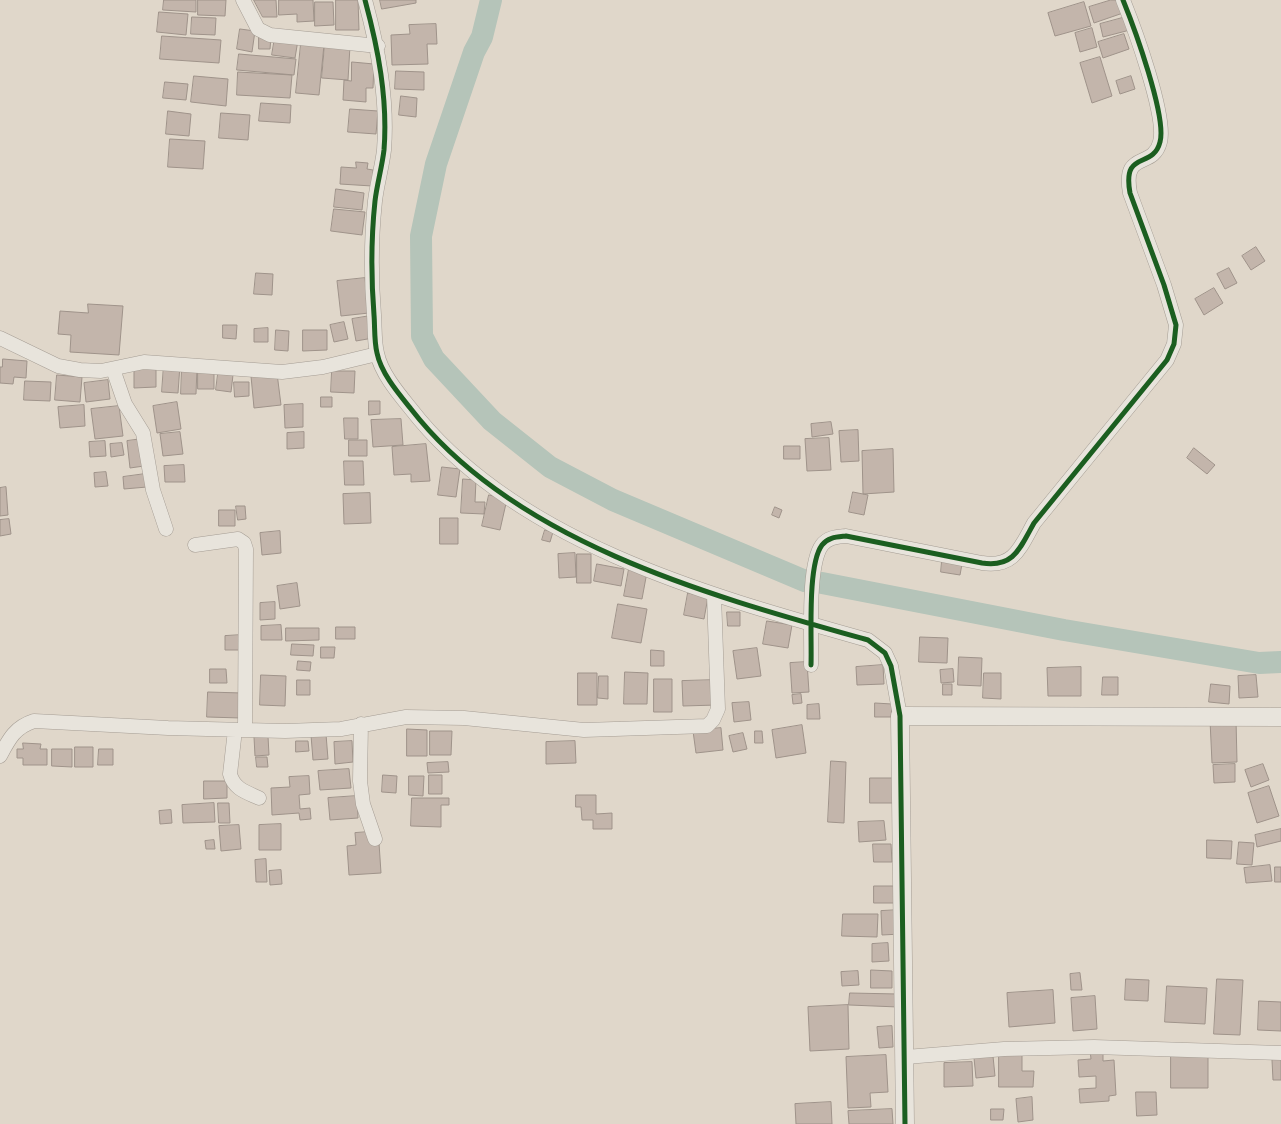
<!DOCTYPE html>
<html>
<head>
<meta charset="utf-8">
<style>
  body { margin:0 }
  canvas { display:block; background:#e0d7ca }
</style>
</head>
<body>
<canvas width="1281" height="1124"></canvas>
<script>
const context = document.querySelector('canvas').getContext('2d');
context.lineJoin = 'round';
function strokePath(path, color, width, dash) {
  context.strokeStyle = color;
  context.lineWidth = width;
  context.lineCap = dash ? 'butt' : 'round';
  context.setLineDash(dash || []);
  context.stroke(path);
}
function paint(path, color) {
  context.fillStyle = color;
  context.fill(path, 'evenodd');
}
const river = new Path2D(`
  M491,0l-9,37 -8,15 -38,112 -15,72 1,100 12,23 58,62 58,46 63,33 192,81
  M822,583l242,47 195,33 22,-1`);
const building = new Path2D(`
  M164,0h32v12l-33,-2z
  M198,0h28l-1,16 -27,-1z
  M254,0h22l1,17h-14z
  M279,0h34l1,21 -17,1v-8l-18,1z
  M336,0h22l1,30h-23z
  M380,0h36v3l-34,6z
  M1111,0h7l5,13 -29,10 -5,-16z
  M315,2h18l1,23 -19,1z
  M1084,2l7,24 -36,10 -7,-23z
  M159,12l29,2 -2,21 -29,-3z
  M192,17l24,1 -1,17 -24,-1z
  M1126,17l4,13 -27,7 -3,-13z
  M436,24l1,20h-10l1,20 -36,1 -1,-30 19,-1 -1,-9z
  M1092,28l5,19 -17,5 -5,-19z
  M240,29l15,2 -3,21 -15,-3z
  M1124,34l5,15 -26,9 -5,-16z
  M162,36l59,4 -2,23 -59,-4z
  M259,36l12,1 -1,12h-11z
  M275,37l23,3 -3,18 -23,-3z
  M301,44l23,1 -5,50 -23,-2z
  M325,44l25,2 -2,34 -26,-2z
  M239,54l57,5 -2,16 -57,-5z
  M1100,57l12,39 -20,7 -12,-40z
  M352,62l22,2 -1,24h-7v14l-23,-2 1,-20 7,1z
  M396,71l28,1v18l-29,-1z
  M238,72l54,3 -2,23 -53,-3z
  M194,76l34,3 -2,27 -35,-4z
  M1131,76l4,13 -15,5 -4,-13z
  M165,82l23,2 -2,16 -23,-2z
  M401,96l16,2 -1,19 -17,-2z
  M261,103l30,2 -1,18 -31,-2z
  M350,109l28,2 -2,23 -28,-2z
  M168,111l23,3 -2,22 -23,-2z
  M221,113l29,2 -2,25 -29,-2z
  M170,139l35,2 -2,28 -35,-2z
  M356,162l12,1 -1,6 6,1 -1,16 -32,-2 1,-17 15,1z
  M336,189l28,4 -2,17 -28,-3z
  M334,209l31,3 -3,23 -31,-4z
  M1256,247l9,14 -14,9 -9,-14z
  M1229,268l8,15 -12,6 -8,-15z
  M256,273l17,1 -1,21 -18,-1z
  M365,278l4,35 -28,3 -4,-35z
  M1214,288l9,15 -19,12 -9,-16z
  M88,304l35,2 -4,49 -49,-3 1,-17 -13,-1 2,-23 28,2z
  M370,316l3,22 -17,3 -4,-22z
  M344,322l4,17 -14,3 -4,-17z
  M223,325h14l-1,14 -13,-1z
  M268,328v14h-14v-13z
  M276,330l13,1 -1,20 -13,-1z
  M303,330h24v20l-24,1z
  M3,359l24,2 -1,17 -12,-1 -1,7 -13,-1v-16h2z
  M164,364l16,1 -2,28 -16,-1z
  M156,367v20l-22,1v-20z
  M182,368h15l-1,26h-15z
  M198,368h16v21h-16z
  M332,371h23l-1,22 -23,-1z
  M277,373l4,32 -27,3 -3,-32z
  M218,374l15,1 -2,17 -15,-2z
  M57,375l25,2 -2,25 -25,-2z
  M108,380l2,19 -24,3 -2,-19z
  M25,381l26,1 -1,19 -26,-1z
  M234,382h15v14l-14,1z
  M321,397h11v10h-11z
  M369,401h11v13l-11,1z
  M177,402l4,27 -24,4 -4,-27z
  M303,404v23l-18,1 -1,-23z
  M84,405l1,21 -25,2 -2,-21z
  M119,406l4,30 -28,3 -4,-30z
  M344,418h14v21h-13z
  M401,419l2,26 -30,2 -2,-27z
  M831,422l2,12 -21,3 -1,-13z
  M858,430l1,31 -18,1 -2,-31z
  M180,432l3,22 -20,2 -3,-22z
  M304,432v16l-17,1v-16z
  M829,438l2,32 -24,1 -2,-32z
  M142,439l2,27 -14,2 -3,-27z
  M349,440h18v16h-18z
  M105,441l1,15 -16,1 -1,-15z
  M122,443l2,12 -13,2 -1,-13z
  M426,444l4,37 -19,1v-8l-17,1 -2,-28z
  M784,446h16v13h-16z
  M1194,448l21,17 -8,9 -20,-16z
  M893,449l1,43 -31,2 -1,-43z
  M344,461h19l1,24h-19z
  M184,465l1,17h-20l-1,-16z
  M442,467l18,2 -4,28 -18,-2z
  M106,472l2,14 -13,1 -1,-14z
  M145,474l2,13 -23,2 -1,-12z
  M463,479l13,1 -1,22h10l-1,12 -23,-1z
  M6,487l2,28 -8,1v-28z
  M853,492l15,3 -4,20 -15,-3z
  M370,493l1,30 -27,1 -1,-30z
  M489,495l18,4 -7,31 -18,-4z
  M236,506h9l1,13 -8,1z
  M775,507l7,3 -3,8 -7,-3z
  M219,510h16v16h-16z
  M440,518h18v26h-18z
  M9,519l2,15 -11,2v-16z
  M545,530l8,2 -3,10 -8,-2z
  M280,531l1,22 -19,2 -2,-22z
  M575,553l1,24 -17,1 -1,-24z
  M577,554h14v29h-14z
  M942,561l20,3 -2,11 -19,-3z
  M597,564l27,5 -3,17 -27,-5z
  M629,569l18,3 -5,27 -18,-3z
  M297,583l3,23 -20,3 -3,-23z
  M688,593l20,4 -4,22 -20,-4z
  M275,602v17l-15,1v-17z
  M618,604l29,5 -6,34 -29,-5z
  M727,612h13v14h-12z
  M767,621l25,4 -4,23 -25,-4z
  M281,625l1,15h-21v-14z
  M336,627h19v12h-19z
  M286,628h33v12l-33,1z
  M242,635l1,15h-18v-14z
  M920,637l28,1 -1,25 -28,-1z
  M292,644l22,1 -1,11 -22,-1z
  M321,647h14l-1,11h-13z
  M757,648l4,28 -24,3 -4,-28z
  M651,650l13,1v15h-13z
  M959,657l23,1 -1,28 -23,-1z
  M298,661l13,1 -1,9 -13,-1z
  M807,662l2,30 -17,1 -2,-30z
  M883,665l1,19 -27,1 -1,-18z
  M1081,667v29h-33l-1,-28z
  M210,669h16l1,14h-17z
  M953,669l1,13 -13,1 -1,-13z
  M625,672l23,1 -1,31h-23z
  M578,673h19v32h-19z
  M984,673h17v26l-18,-1z
  M261,675l25,1 -1,30 -25,-1z
  M1256,675l2,22 -19,1 -1,-22z
  M599,676h9v23l-10,-1z
  M1103,677h15v18h-16z
  M654,679h18v33h-18z
  M297,680h13v15h-13z
  M716,680l1,25 -34,1 -1,-25z
  M943,684h9v11h-9z
  M1211,684l19,2 -1,18 -20,-2z
  M208,692l34,1 -1,25 -34,-1z
  M801,694l1,9 -9,1 -1,-9z
  M749,702l2,18 -17,2 -2,-19z
  M875,703l17,1 -1,13h-16z
  M819,704l1,15h-13v-14z
  M1236,719l1,43 -25,1 -2,-43z
  M802,725l4,28 -30,5 -4,-28z
  M721,728l2,22 -27,3 -3,-22z
  M407,729l20,1v26h-20z
  M430,731h22l-1,24h-21z
  M755,731h7l1,12h-8z
  M743,733l4,16 -14,3 -4,-16z
  M326,734l2,25 -15,1 -2,-25z
  M268,736l1,19 -14,1 -1,-19z
  M296,741h12l1,10 -13,1z
  M352,741l1,21 -18,2 -1,-22z
  M575,741l1,22 -30,1v-22z
  M23,743l18,1 -1,5h7v16h-24v-7h-6v-9h6z
  M75,747h18v20h-18z
  M52,749h20v18l-20,-1z
  M99,749h14v16h-15z
  M256,757h11l1,10h-11z
  M831,761l15,1 -2,61 -16,-1z
  M448,762l1,10 -21,1 -1,-10z
  M1235,764v18l-21,1 -1,-18z
  M1263,764l6,16 -18,7 -6,-17z
  M349,769l2,19 -31,2 -2,-19z
  M383,775l14,1 -1,17 -14,-1z
  M429,775h13v19h-13z
  M309,776l1,18 -11,1 1,14 10,-1 1,11 -11,1 -1,-7 -27,2 -1,-27 19,-1 -1,-10z
  M409,776h15l-1,20 -14,-1z
  M870,778h23v25h-23z
  M204,781h23v17l-23,1z
  M1269,786l10,30 -22,7 -9,-30z
  M576,795h20v19l16,-1v16h-19v-9h-11l-1,-13h-5z
  M357,796l1,22 -28,2 -2,-22z
  M412,798h37v7h-8v22l-30,-1z
  M214,803l1,19 -32,1 -1,-18z
  M218,803h11l1,20h-11z
  M171,810l1,13 -12,1 -1,-13z
  M884,821l2,19 -27,2 -1,-20z
  M281,824v26h-22v-25z
  M239,825l2,24 -20,2 -2,-25z
  M1281,829v12l-24,6 -2,-12z
  M369,832l1,12 9,-1 2,30 -32,2 -2,-29 9,-1 -1,-12z
  M214,840l1,9h-9l-1,-8z
  M1207,840l25,1 -1,18 -24,-1z
  M1239,842l15,1 -2,22 -15,-1z
  M873,844h18l1,18h-18z
  M266,859l1,23h-11l-1,-22z
  M1270,865l2,16 -26,2 -2,-15z
  M1275,867h6v15h-6z
  M281,870l1,14 -12,1 -1,-14z
  M874,886h26v17h-26z
  M900,910l1,24 -19,1 -1,-24z
  M843,914h35l-1,23 -35,-1z
  M888,943l1,18 -17,1v-18z
  M871,970l21,1v17h-21z
  M858,971l1,14 -17,1 -1,-14z
  M1080,973l2,17h-11l-1,-16z
  M1126,979l23,1 -1,21 -23,-1z
  M1217,979l26,1 -3,55 -26,-1z
  M1167,986l40,2 -2,36 -40,-2z
  M1053,990l2,33 -46,4 -2,-34z
  M850,993l48,1v13l-49,-2z
  M1095,996l2,33 -24,2 -2,-33z
  M1259,1001l22,1v29l-23,-1z
  M848,1005l1,44 -39,2 -2,-44z
  M892,1026l1,21 -14,1 -2,-21z
  M1103,1049v12l11,-1 2,35 -7,1v5l-29,2 -1,-14 17,-1v-12l-17,1 -1,-17 13,-1 -1,-9z
  M999,1050h23v21h12l-1,16h-34z
  M1171,1051h37v37h-37z
  M886,1055l2,37 -18,1 1,14 -23,1 -2,-51z
  M993,1056l2,20 -19,2 -2,-20z
  M1281,1059v21h-8l-1,-20z
  M972,1062l1,24 -29,1v-24z
  M1136,1092h20l1,23 -20,1z
  M1032,1097l1,23 -15,2 -2,-23z
  M831,1102l1,22h-36l-1,-20z
  M892,1109l1,15h-44l-1,-13z
  M991,1109h13l-1,11h-12z`);
const minor = new Path2D(`
  M243,0l15,29 12,6 108,11
  M365,0c13,48 23,99 19,150 -2,17 -7,34 -9,51 -4,38 -4,76 -1,114 1,12 0,26 3,38 4,20 21,40 34,56 104,134 300,187 457,231l17,13 6,13 9,50
  M0,338l58,28 22,4 21,1 43,-9 138,10 41,-5 54,-13
  M113,369l12,35 18,29 10,57 13,39
  M195,545l43,-6 6,4 2,6 -1,180
  M811,665c1,-27 -4,-100 11,-120 6,-8 15,-8 24,-9l136,27c32,5 38,-15 52,-40l133,-163 7,-16 2,-19 -12,-40 -34,-92c-8,-44 23,-23 30,-51 7,-25 -26,-115 -37,-142
  M361,724l-1,57 3,23 12,35
  M235,730l-5,44c4,15 16,18 29,24
  M0,756c9,-17 15,-29 34,-35l134,7 117,3 56,-2 65,-12 58,1 120,12 123,-4 6,-6 5,-11 -4,-114
  M906,1057l98,-8 90,-2 187,6`);
const tertiary = new Path2D(`
  M905,1124l-5,-408 381,1`);
const cycleway = new Path2D(`
  M365,0c13,48 23,99 19,150 -2,17 -7,34 -9,51 -4,38 -4,76 -1,114 1,12 0,26 3,38 4,20 21,40 34,56 104,134 300,187 457,231l17,13 6,13 9,50 5,408
  M811,665c1,-27 -4,-100 11,-120 6,-8 15,-8 24,-9l136,27c32,5 38,-15 52,-40l133,-163 7,-16 2,-19 -12,-40 -34,-92c-8,-44 23,-23 30,-51 7,-25 -26,-115 -37,-142`);
strokePath(river, '#b5c4b9', 22);
paint(building, '#c3b5ab');
strokePath(building, '#9f938a', 1);
strokePath(minor, '#a59d94', 15);
strokePath(tertiary, '#a59d94', 19);
strokePath(minor, '#e8e4dc', 14);
strokePath(tertiary, '#e8e4dc', 18);
strokePath(cycleway, '#1b5e20', 5);
</script>
</body>
</html>
